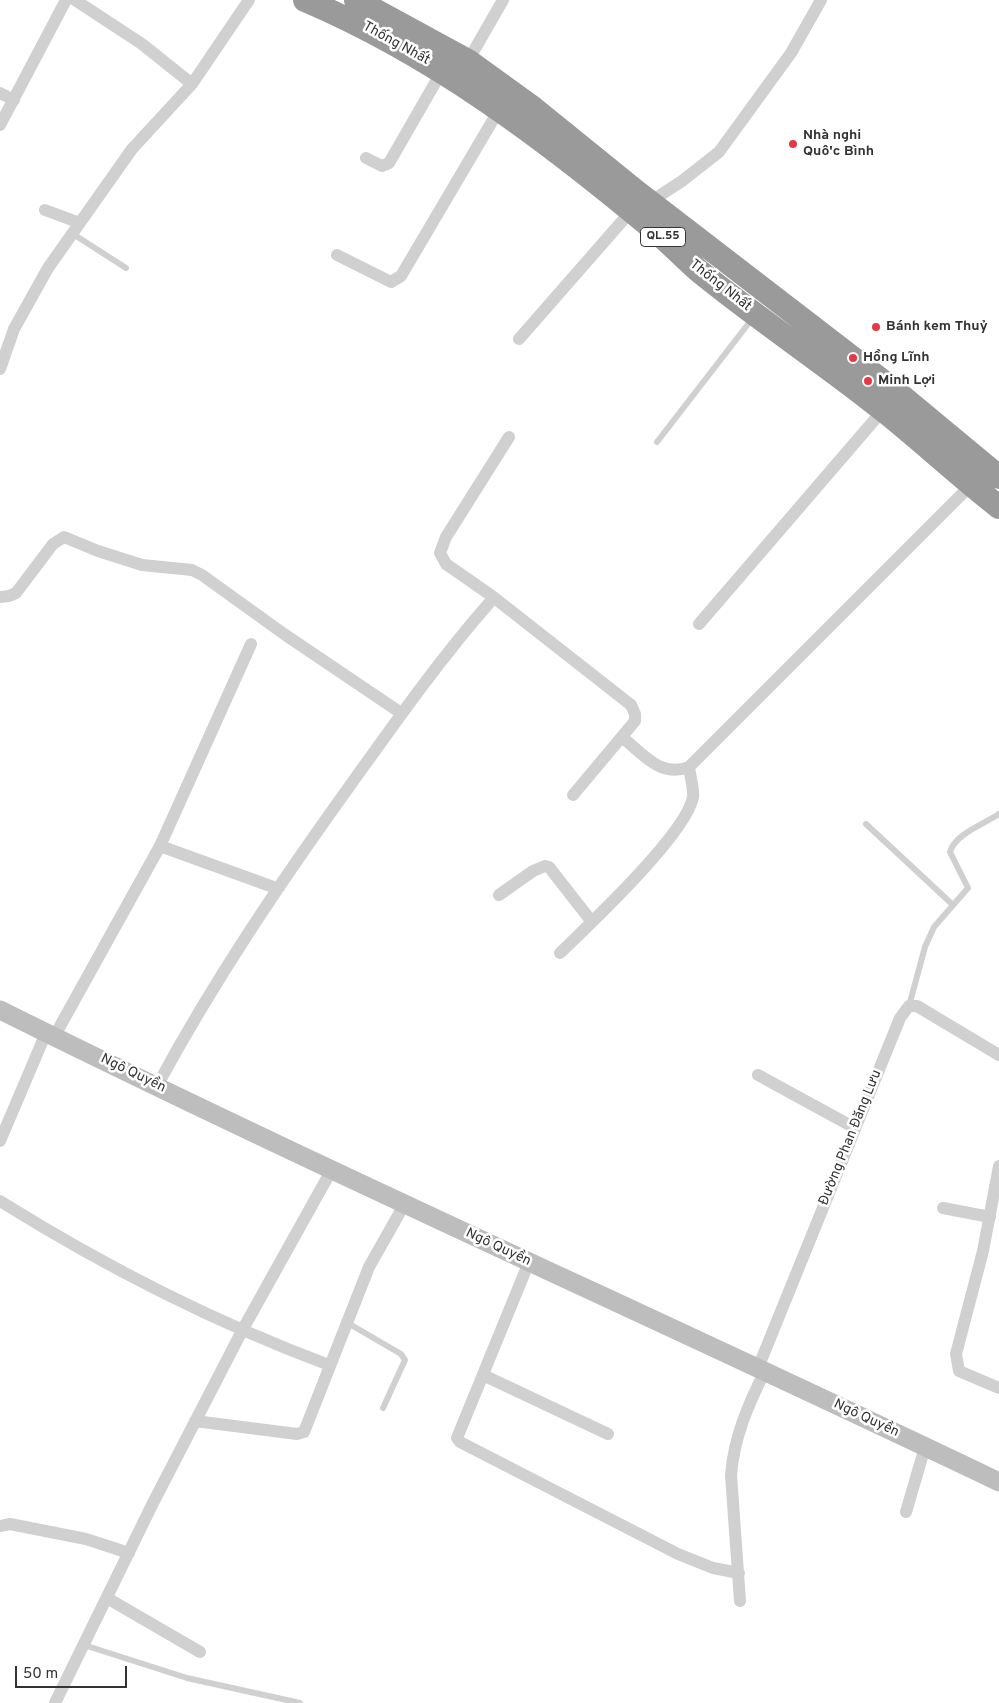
<!DOCTYPE html>
<html>
<head>
<meta charset="utf-8">
<style>
  body { margin:0 }
  #map { position:relative; width:999px; height:1703px; overflow:hidden; background:#fff; font-family:Overpass,sans-serif }
  canvas { display:block }
  .scale { position:absolute; left:15px; top:1666px; width:112px; height:22px; box-sizing:border-box; border:2px solid #333; border-top:0; padding-left:6px; font-size:15px; line-height:18px; white-space:nowrap; color:#333; -webkit-text-stroke:4px #fff; paint-order:stroke }
</style>
</head>
<body>
<div id="map">
<canvas width="999" height="1703"></canvas>
<div class="scale">50 m</div>
</div>
<script>
const context = document.querySelector('canvas').getContext('2d');
context.lineJoin = 'round';
function strokePath(path, color, width, dash) {
  context.strokeStyle = color;
  context.lineWidth = width;
  context.lineCap = dash ? 'butt' : 'round';
  context.setLineDash(dash || []);
  context.stroke(path);
}
function drawText(font, color, halo, rows, align = 'center') {
  context.font = font + ' Overpass,sans-serif';
  context.lineWidth = 5;
  context.setLineDash([]);
  context.textBaseline = 'middle';
  context.strokeStyle = halo;
  context.fillStyle = color;
  for (const [text, x, y, turn = 0] of rows) {
    context.save();
    context.translate(x, y);
    context.rotate((+turn || 0) * Math.PI / 180);
    context.textAlign = isNaN(turn) ? turn : align;
    if (halo) context.strokeText(text, 0, 0);
    context.fillText(text, 0, 0);
    context.restore();
  }
}
const lane = new Path2D(`
  M73,234l53,34
  M657,442l95,-123
  M866,824l87,81
  M909,1006l16,-59 9,-20 34,-39 -18,-36c5,-18 34,-28 49,-38
  M346,1322l55,32 4,6 -22,48
  M84,1645l103,33 113,25`);
const street = new Path2D(`
  M75,0l67,44 50,40
  M468,61l35,-61
  M0,93l14,7
  M0,125l66,-125
  M366,158l16,8 7,-3 53,-92
  M650,202l32,-21 37,-29 72,-99 30,-53
  M45,210l35,13
  M337,255l54,27 10,-6 99,-168
  M519,339l112,-128
  M0,369l14,-40 34,-61 84,-119 60,-65 57,-84
  M492,596l-46,-32 -6,-11 6,-16 63,-100
  M0,597l9,-1 7,-3 37,-49 11,-7 34,14 44,14 50,5 10,5 82,59 117,79
  M699,624l184,-214
  M622,737c21,17 38,41 67,30l282,-282
  M160,846l116,42
  M499,895l34,-24 12,-5 4,1 43,55
  M560,953c29,-28 127,-120 133,-156 1,-9 -3,-21 -4,-30
  M54,1037l106,-191 91,-202
  M758,1075l97,53
  M157,1086c59,-109 125,-206 197,-306 43,-60 86,-121 136,-178l2,-6 139,109 4,9v7l-62,74
  M0,1141l46,-108
  M999,1166l-16,85 -27,103 3,17 40,17
  M0,1201c104,65 214,121 329,164
  M943,1208l47,9
  M529,1262l-72,176 3,4 218,112 35,14 26,5
  M758,1368l142,-350 9,-12h8l82,49
  M483,1375l125,59
  M195,1421l102,13 7,-2 65,-165 35,-62
  M906,1512l19,-65
  M0,1526l10,-2 76,15 43,14
  M107,1598l93,54
  M740,1601l-9,-126c3,-38 17,-70 34,-104
  M55,1703l98,-200 90,-174 88,-158`);
const secondary = new Path2D(`
  M0,1010c330,164 667,313 999,472`);
const highway = new Path2D(`
  M305,0c129,55 239,138 346,227 17,14 32,30 48,44 60,49 124,91 184,139 39,31 76,66 116,97
  M356,0l112,61 65,47 105,85 256,197 105,87`);
const markers = [
  [793,144,5,"#e63946"],
  [876,327,5,"#e63946"],
  [853,358,5,"#e63946"],
  [868,381,5,"#e63946"]
];
const shields = [
  [663,237,45]
];
const shieldNames = [
  ["QL.55",663,237]
];
const streetNames = [
  ["Thống Nhất",396,44,29],
  ["Thống Nhất",720,286,38],
  ["Ngô Quyền",133,1074,26],
  ["Đường Phan Đăng Lưu",851,1138,-68],
  ["Ngô Quyền",498,1248,25],
  ["Ngô Quyền",866,1419,25]
];
const poiNames = [
  ["Nhà nghi",803,136],
  ["Quô'c Bình",803,152],
  ["Bánh kem Thuỷ",886,327],
  ["Hồng Lĩnh",863,358],
  ["Minh Lợi",878,381]
];
strokePath(lane, '#d0d0d0', 6);
strokePath(street, '#d0d0d0', 12);
strokePath(secondary, '#bdbdbd', 19);
strokePath(highway, '#9a9a9a', 24);
for (const [x, y, r, color] of markers) {
  const dot = new Path2D();
  dot.arc(x, y, r, 0, 2 * Math.PI);
  context.fillStyle = color;
  context.fill(dot);
  strokePath(dot, '#fff', 2);
}
for (const [x, y, w] of shields) {
  const box = new Path2D();
  box.roundRect(x - w / 2, y - 9.5, w, 19, 4);
  context.fillStyle = '#fff';
  context.fill(box);
  strokePath(box, '#333', 1);
}
drawText('bold 12px', '#333', null, shieldNames);
drawText('14px', '#333', '#fff', streetNames);
drawText('bold 14px', '#333', '#fff', poiNames, 'left');
</script>
</body>
</html>
